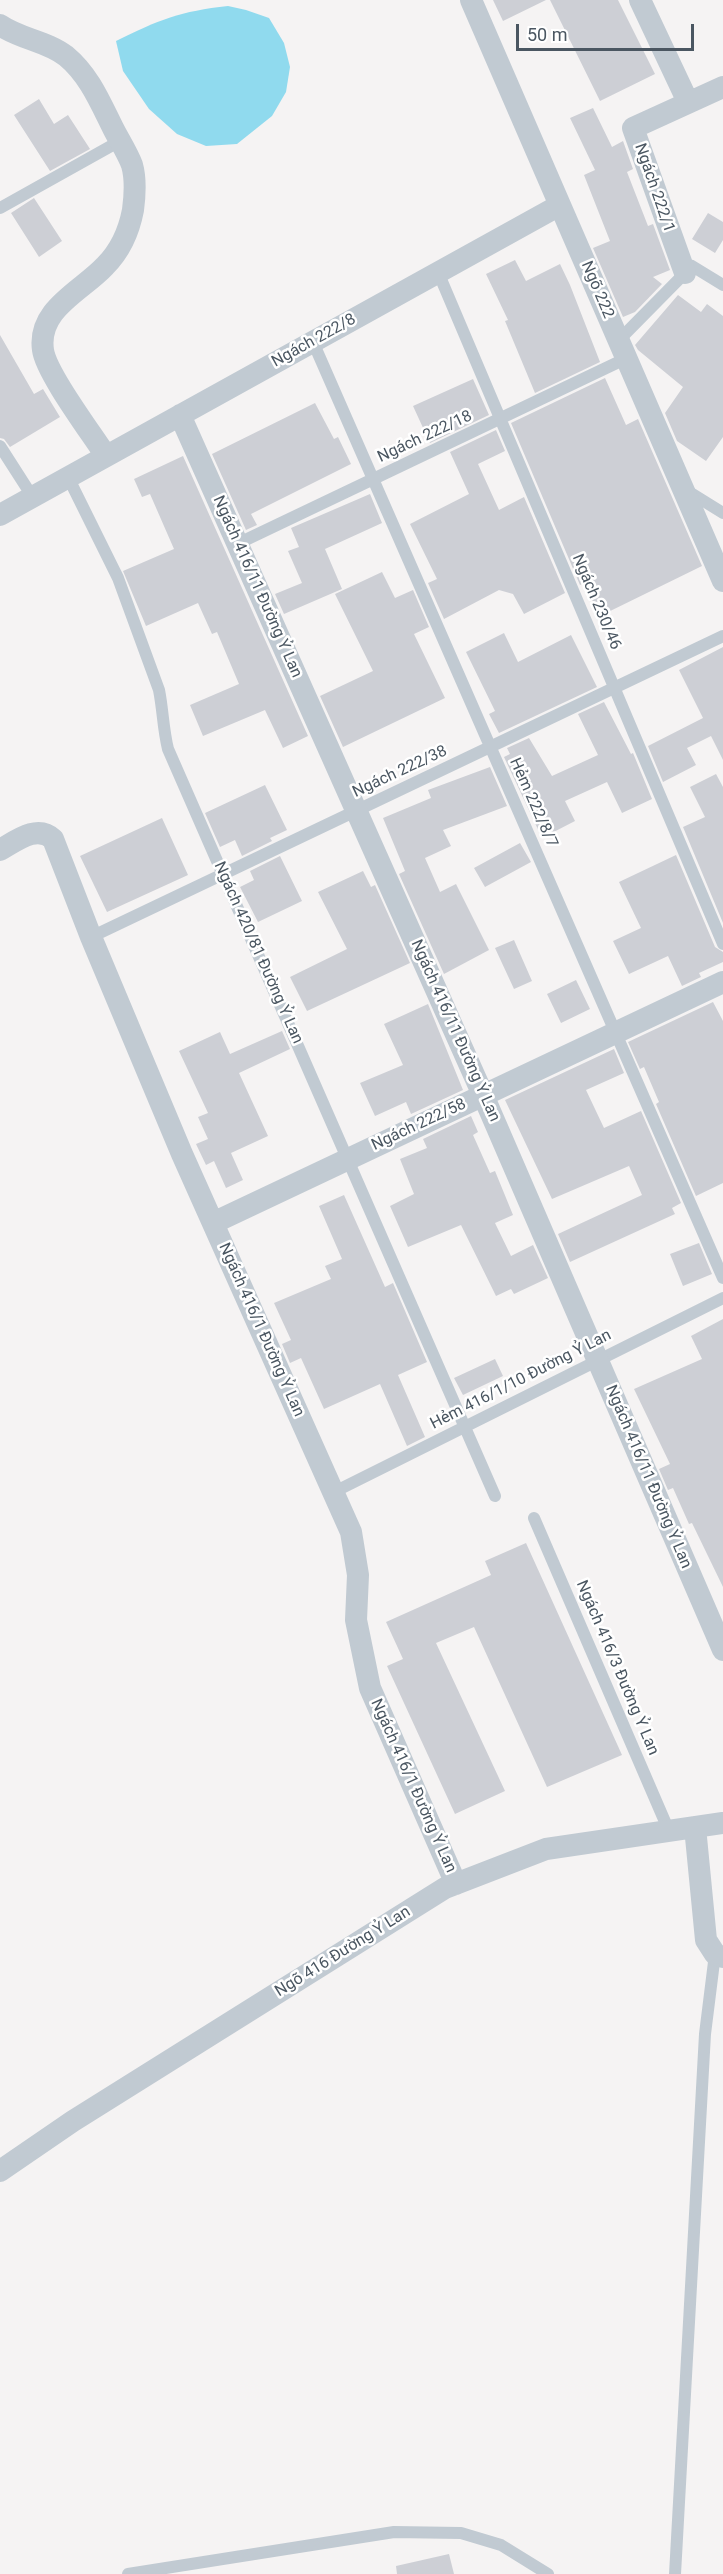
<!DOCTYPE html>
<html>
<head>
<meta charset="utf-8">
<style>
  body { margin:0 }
  #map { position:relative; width:723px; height:2574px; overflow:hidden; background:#f5f3f3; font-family:Roboto,sans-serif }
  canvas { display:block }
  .scale { position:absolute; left:516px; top:24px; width:178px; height:27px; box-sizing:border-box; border:3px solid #4a5661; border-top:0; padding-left:8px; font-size:18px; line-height:21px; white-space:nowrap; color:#4a5661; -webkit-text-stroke:4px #fff; paint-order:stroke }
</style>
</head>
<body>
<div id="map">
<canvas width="723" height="2574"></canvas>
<div class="scale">50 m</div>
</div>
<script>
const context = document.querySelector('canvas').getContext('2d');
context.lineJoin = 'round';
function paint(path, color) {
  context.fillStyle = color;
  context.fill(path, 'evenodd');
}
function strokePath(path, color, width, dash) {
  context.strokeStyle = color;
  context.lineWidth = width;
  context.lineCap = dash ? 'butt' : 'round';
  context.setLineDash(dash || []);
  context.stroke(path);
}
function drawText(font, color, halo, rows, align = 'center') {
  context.font = font + ' Roboto,sans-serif';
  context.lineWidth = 5;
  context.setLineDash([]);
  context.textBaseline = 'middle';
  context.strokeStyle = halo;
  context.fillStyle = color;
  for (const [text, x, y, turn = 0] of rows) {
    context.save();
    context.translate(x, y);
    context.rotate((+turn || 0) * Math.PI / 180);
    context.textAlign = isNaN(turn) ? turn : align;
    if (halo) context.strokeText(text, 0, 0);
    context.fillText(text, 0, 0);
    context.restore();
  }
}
const water = new Path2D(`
  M228,6l18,4 23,8 15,25 6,24 -4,25 -14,24 -35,28 -31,2 -29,-12 -28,-25 -26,-38 -7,-30c42,-21 65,-30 112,-35z`);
const building = new Path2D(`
  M493,0h53l-43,21z
  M550,0h68l37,74 -55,27z
  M39,99l15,25 14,-9 22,34 -40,22 -36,-56z
  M593,108l19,39 11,-6 10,28 -6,3 21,54 5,-2 17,46 -17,7 9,7 -27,28 -12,5 -30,-69 17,-7 -26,-66 11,-5 -25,-52z
  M34,198l28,43 -23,16 -28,-44z
  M708,213l15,9v18l-8,13 -23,-14z
  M515,260l11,21 34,-17 10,21 30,77 -65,31 -30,-72 3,-1 -22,-46z
  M678,295l23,17 6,-8 16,12v121l-17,24 -29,-20 -12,-28 18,-26 -45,-37 -3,-5z
  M0,335l34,59 9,-5 17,28 -50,30 -6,-8 -4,-1z
  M605,378l21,47 12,-6 64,147 -102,50 -16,-33 -4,2 -69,-162z
  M473,379l16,36 -59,28 -17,-37z
  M315,403l19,36 4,-2 13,27 -100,50 6,11 -11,5 -34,-76z
  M496,430l9,21 -27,13 21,46 25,-13 41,96 -41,21 -11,-20 -14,-4 -55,29 -16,-36 9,-4 -27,-55 59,-30 -19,-42z
  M183,456l125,280 -25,12 -18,-38 -62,26 -13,-31 49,-21 -22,-52 -5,2 -14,-31 -52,23 -23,-55 51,-22 -24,-55 -8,3 -8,-18z
  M370,494l12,29 -57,26 17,40 -58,25 -9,-20 27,-11 -14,-32 11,-4 -8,-19z
  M382,572l13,26 18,-8 16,37 -15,7 31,64 -102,49 -23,-51 53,-25 -38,-77z
  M504,633l14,29 53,-27 26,52 -98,46 -10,-19 6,-3 -29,-59z
  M723,647v113l-12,-24 -24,12 9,17 -33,17 -15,-36 55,-28 -24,-48z
  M604,702l27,52 2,-1 19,46 -30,14 -15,-31 -42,19 10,20 -33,17 -38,-81 6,-3 -3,-6 22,-10 23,38 46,-21 -20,-41z
  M490,767l17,39 -64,24 8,16 -26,12 15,34 16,-8 33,66 -45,24 -45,-100 6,-3 -22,-53 48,-20 -3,-8z
  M716,774l7,13v136l-40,-96 22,-10 -15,-30z
  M265,785l22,45 -17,8 2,3 -30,15 -7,-16 -15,7 -15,-34z
  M162,818l26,57 -81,37 -27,-56z
  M520,843l11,19 -46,25 -11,-19z
  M676,855l39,92 8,5v10l-24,11 2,4 -19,9 -14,-30 -39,18 -16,-33 28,-13 -22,-46z
  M280,856l22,45 -44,21 -18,-35 14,-7 -4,-9z
  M363,871l8,16 4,-2 35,78 -103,48 -17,-34 57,-28 -29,-57z
  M514,940l18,41 -18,8 -19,-41z
  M576,980l14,29 -29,14 -14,-29z
  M713,1002l10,19v162l-27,13 -40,-92 3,-2 -15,-35 -4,2 -12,-27z
  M428,1004l35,86 -52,24 -5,-12 -31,14 -15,-33 43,-18 -19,-41z
  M282,1031l8,18 -51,24 29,63 -37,17 12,27 -17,8 -12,-27 -8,4 -10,-21 12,-5 -10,-22 10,-4 -29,-62 41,-19 10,22z
  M614,1049l10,24 -38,17 18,38 37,-17 40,92 -9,5 3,6 -105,48 -12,-28 84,-39 -13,-29 -77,33 -47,-99z
  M471,1116l7,16 -5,3 17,38 5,-2 18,44 -18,8 16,33 22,-11 15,33 -34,16 -3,-5 -15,7 -35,-71 -53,22 -18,-41 24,-12 -14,-35 27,-11 -4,-9z
  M344,1195l41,92 8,-4 34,79 -29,13 27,62 -18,9 -27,-62 -56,25 -23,-51 -11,5 -8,-19 9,-4 -17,-37 57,-24 -6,-13 17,-7 -23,-53z
  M699,1243l13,31 -29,12 -13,-32z
  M723,1319v268l-31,-64 -3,1 -16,-36 -5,2 -9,-21 11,-5 -36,-75 68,-30 -11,-23z
  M495,1359l8,17 -40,19 -9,-17z
  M526,1543l96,212 -75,32 -73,-160 -38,16 69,148 -50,23 -68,-148 16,-7 -17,-37 105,-47 -6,-14z
  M449,2554l5,20h-57l-1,-8z`);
const lane = new Path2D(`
  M0,208l120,-67
  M438,272l285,672
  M619,340l73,-74 31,19
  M313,342l410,936
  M0,446l32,50
  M68,477l50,101 41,112c4,20 4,39 9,59l327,747
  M686,490l37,23
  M237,544l390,-186
  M91,937l632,-301
  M334,1492l389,-194
  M534,1518l135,313
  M128,2574l266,-42 67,1 40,12 47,29
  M675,2574l30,-540 10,-80`);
const street = new Path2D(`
  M471,0l252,581
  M640,0l48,102
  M0,25c20,14 47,16 66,31 23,19 34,46 47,72 6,12 14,24 19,37 4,14 3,30 1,45 -4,21 -13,41 -28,56 -23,25 -68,43 -62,84 3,23 49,84 63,106
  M685,273l-52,-145 90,-41
  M180,415l303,680 240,555
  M0,515l560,-310
  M0,850c16,-9 37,-26 53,-11l38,98 91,217 169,378 7,43 -2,45 14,68 86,196
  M213,1223l510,-241
  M695,1827l11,113 9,14 8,3
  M0,2171l73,-50 372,-233 101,-39 177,-26`);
const streetNames = [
  ["Ngách 222/1",654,188,71],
  ["Ngõ 222",597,290,67],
  ["Ngách 222/8",314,341,-29],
  ["Ngách 222/18",425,437,-25],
  ["Ngách 416/11 Đường Ỷ Lan",257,587,66],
  ["Ngách 230/46",596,602,67],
  ["Ngách 222/38",400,772,-25],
  ["Hẻm 222/8/7",533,803,66],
  ["Ngách 420/81 Đường Ỷ Lan",258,953,66],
  ["Ngách 416/11 Đường Ỷ Lan",455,1031,66],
  ["Ngách 222/58",419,1125,-25],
  ["Ngách 416/1 Đường Ỷ Lan",261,1330,66],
  ["Hẻm 416/1/10 Đường Ỷ Lan",521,1380,-27],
  ["Ngách 416/11 Đường Ỷ Lan",648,1477,67],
  ["Ngách 416/3 Đường Ỷ Lan",617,1668,67],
  ["Ngách 416/1 Đường Ỷ Lan",413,1786,66],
  ["Ngõ 416 Đường Ỷ Lan",343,1952,-32]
];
paint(water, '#90daee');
paint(building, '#cdcfd5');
strokePath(lane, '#c1cad2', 12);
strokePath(street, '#c1cad2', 22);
drawText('16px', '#4a5661', '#fff', streetNames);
</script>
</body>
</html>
